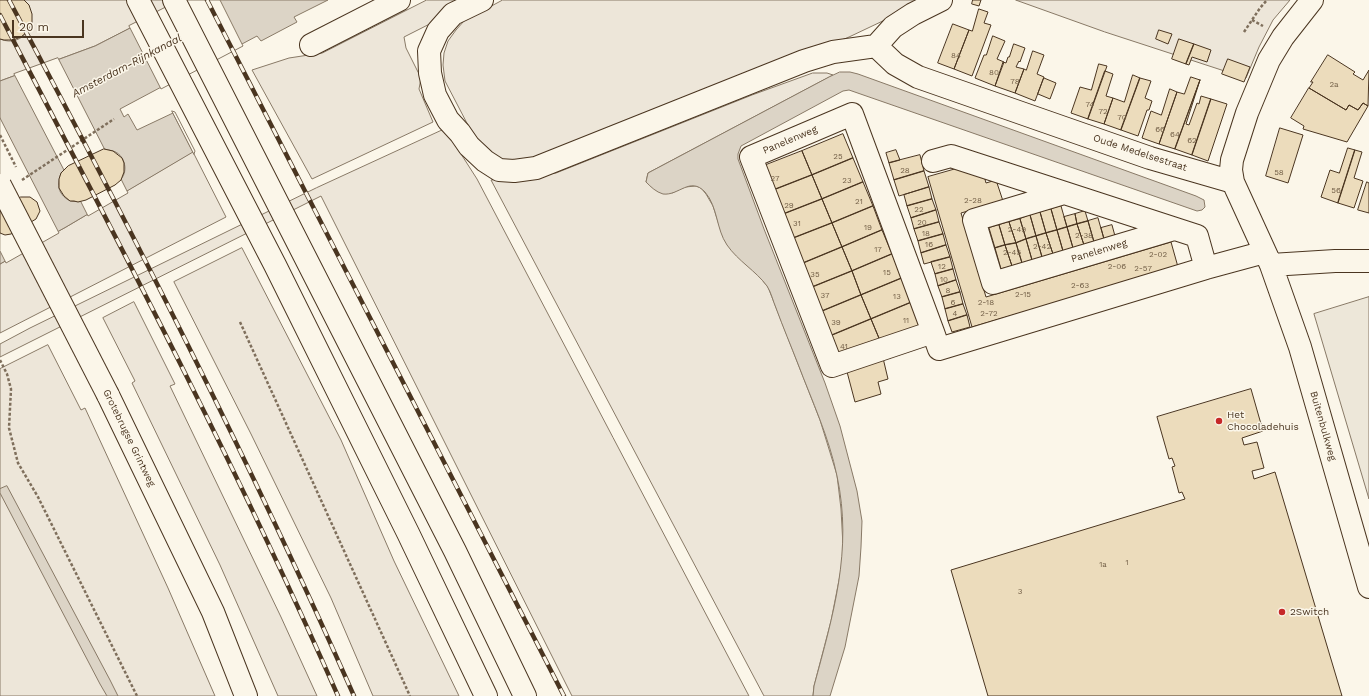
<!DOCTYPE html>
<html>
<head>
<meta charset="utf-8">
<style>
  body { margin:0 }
  #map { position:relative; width:1369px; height:696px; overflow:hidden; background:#fbf6e9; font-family:"Work Sans",sans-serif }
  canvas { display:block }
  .scale { position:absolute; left:12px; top:20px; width:72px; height:18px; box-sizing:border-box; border:2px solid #4a3520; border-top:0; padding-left:5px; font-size:12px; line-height:14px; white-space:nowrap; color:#4a3520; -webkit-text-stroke:3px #fbf6e9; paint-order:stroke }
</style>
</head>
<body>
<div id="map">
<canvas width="1369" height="696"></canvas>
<div class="scale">20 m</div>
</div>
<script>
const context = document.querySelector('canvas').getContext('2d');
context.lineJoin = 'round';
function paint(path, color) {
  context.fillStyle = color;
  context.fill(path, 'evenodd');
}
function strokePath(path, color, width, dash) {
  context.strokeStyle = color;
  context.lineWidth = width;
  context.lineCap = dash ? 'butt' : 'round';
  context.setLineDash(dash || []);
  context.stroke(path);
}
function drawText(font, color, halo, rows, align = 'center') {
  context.font = font + ' "Work Sans",sans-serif';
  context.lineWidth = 3;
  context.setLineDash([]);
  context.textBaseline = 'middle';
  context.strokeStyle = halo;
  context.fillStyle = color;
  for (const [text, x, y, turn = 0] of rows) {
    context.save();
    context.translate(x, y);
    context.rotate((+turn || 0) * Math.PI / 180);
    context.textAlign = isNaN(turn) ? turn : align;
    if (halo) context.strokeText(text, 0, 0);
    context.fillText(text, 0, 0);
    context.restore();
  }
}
const green = new Path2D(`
  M24,0h161l-90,46 -95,35v-42c24,10 42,-19 24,-39z
  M427,0h50l-73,37 2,11 15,30 -2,11 14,33 -121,57 -60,-109 37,-12 33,-5z
  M503,0h424l-78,37 -85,36 -206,81 -48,10 -18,-6 -22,-29 -25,-48 -2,-16 1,-12 4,-12 8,-11 8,-9z
  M1016,0h274l-17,20 -14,27 -13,31 -141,-46z
  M813,73h14l6,2 -185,98 -2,9 7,6 19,5 13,-6 11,-1 5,2 5,6 7,12 8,25 47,56 52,133 17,55 4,34 2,37 -1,19 -11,56 -17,65 -1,10h-49l-273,-516 65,-7 196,-78z
  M445,129l32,50 272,517h-177l-251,-500 -321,161v-13l30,-16 286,-140z
  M193,152l33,65 -226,116v-69l66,-37z
  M242,248l99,192 53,121 65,135h-86l-42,-98 -80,-164 -77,-152z
  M134,302l41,82 -5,2 111,231 36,79h-39l-58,-131 -88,-182 3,-2 -32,-63z
  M48,345l33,65 4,-2 83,180 47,108h-215v-327z`);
const parking = new Path2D(`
  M1369,297v202l-55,-185z`);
const water = new Path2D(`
  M185,0h143l-34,17 3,5 -36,19 -4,-5 -137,73 4,8 4,-3 9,16 36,-17 20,39 -127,75 -66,37v-183l95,-35zM104,149c3,1 6,1 9,2 11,3 16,19 8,28 -3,4 -11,7 -16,10 -13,7 -32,22 -44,4 -4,-6 -2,-14 0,-20z
  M840,72h10l8,2 338,122 8,4 1,7 -3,3 -5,1 -348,-121 -6,1 -102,55 -3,8v5l26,70 61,154 15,43 17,65 5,30 -1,26 -2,29 -14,71 -15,49h-17l1,-10c19,-71 39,-136 23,-210 -8,-39 -25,-75 -39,-112 -7,-18 -15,-37 -22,-56 -3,-7 -5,-16 -9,-22 -11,-15 -29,-25 -40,-41 -11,-16 -9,-38 -22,-53 -15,-16 -26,4 -42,2 -7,-2 -12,-7 -17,-12l2,-9 181,-96z
  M7,486l103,194 8,16h-11l-7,-12 -100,-191v-4z`);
const pier = new Path2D(`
  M180,0h40l23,46 -82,43 -32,-63z
  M58,58l48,94 -41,20 -51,-98z
  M172,111l3,1 20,39 -1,3z
  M0,118l59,115 -53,30 -6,-12z
  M120,177l8,16 -40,23 -8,-16z`);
const building = new Path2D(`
  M0,0h24l5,5 3,9v9l-4,8 -7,6 -8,3h-9l-4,-1z
  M973,0h8l-2,6 -7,-2z
  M979,9l9,3 -4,11 7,2 -19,51 -18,-7 15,-39 3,1z
  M953,24l16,6 -15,39 -16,-6z
  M1159,30l13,4 -4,10 -12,-5z
  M993,36l12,5 -8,18 7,3 -9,24 -20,-8 9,-23h2z
  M1179,39l15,5 -8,20 -14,-5z
  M1014,44l11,4 -5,14 -1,-1 -3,6 8,2 -9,24 -20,-7 8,-24 3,1 2,-6h1z
  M1194,44l17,6 -4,12 -15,-5 -3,8 -3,-1z
  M1033,51l11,4 -7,19 7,3 -9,24 -20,-8 9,-24 2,1z
  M1328,55l27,17 -2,2 10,6 6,-10 -1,36 -5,-3 -5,7 -9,-5 -3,5 -37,-22 4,-6h-2z
  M1228,59l22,8 -6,15 -22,-8z
  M1099,64l8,2 -19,53 -17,-6 9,-26 11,3z
  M1105,71l8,3 -7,22 7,2 -9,26 -16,-5z
  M1133,75l7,3 -19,52 -17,-6 9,-26 11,4z
  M1191,77l9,3 -25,69 -16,-5 18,-52 7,2z
  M1044,78l12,5 -6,16 -12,-5z
  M1140,78l11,3 -6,17 7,3 -3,9h-2l-9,26 -17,-6z
  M1200,80l-14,44 3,1 8,-22 2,1 2,-8 10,3 -19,56 -17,-6z
  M1309,88l37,22 3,-5 9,5 5,-7 5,3 -21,36 -44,-13 1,-3 -13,-8z
  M1170,89l7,3 -18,52 -17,-6 9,-27 10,4z
  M1211,99l16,5 -19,57 -16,-6z
  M1280,128l23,7 -15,48 -22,-7z
  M843,134l10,24 -41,17 -10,-24z
  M1348,148l7,2 -17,53 -17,-6 9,-27 9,3z
  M104,149l9,2 9,7 2,5v9l-3,8 -6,5 -29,15 -8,2 -4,-1h-4l-6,-5 -5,-8v-9l2,-6 7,-7z
  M896,150l4,10 -11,3 -3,-10z
  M1355,150l7,2 -8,26 9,3 -9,27 -16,-5z
  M802,151l10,24 -41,16 -10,-24z
  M920,155l4,16 -30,9 -5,-17z
  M853,158l10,24 -41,17 -10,-24z
  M970,165l3,10 10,-3 3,11 10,-3 7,21 -42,12 25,84 185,-55 7,25 -206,60 -44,-150z
  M924,171l5,16 -30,9 -5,-16z
  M812,175l10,24 -41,16 -10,-24z
  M863,182l10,24 -41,17 -10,-24z
  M1367,182l2,1v30l-11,-3z
  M929,187l3,12 -25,7 -3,-11z
  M21,197h9l7,5 3,9 -4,8 -25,15 -6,1 -5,-2v-25z
  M822,199l10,24 -41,16 -10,-24z
  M932,199l4,11 -25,8 -4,-12z
  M873,206l9,24 -40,17 -10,-24z
  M1061,206l6,21 -10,3 -6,-21z
  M1051,209l6,21 -11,3 -6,-21z
  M936,210l3,12 -25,7 -3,-11z
  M1085,211l3,10 -11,3 -2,-10z
  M1040,212l6,21 -10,3 -6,-21z
  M1075,214l2,10 -10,3 -3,-10z
  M1030,215l6,21 -10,3 -6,-20z
  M1098,218l6,21 -10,3 -6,-21z
  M1020,219l6,20 -10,4 -7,-21z
  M1088,221l6,21 -10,3 -7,-21z
  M939,222l4,12 -25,7 -4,-12z
  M1009,222l7,21 -11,2 -6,-20z
  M832,223l10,24 -41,17 -10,-25z
  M1077,224l7,21 -11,3 -6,-21z
  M999,225l6,20 -10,3 -6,-20z
  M1112,225l3,11 -11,3 -3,-11z
  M1067,227l6,21 -10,3 -6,-21z
  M882,230l10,24 -40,17 -10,-24z
  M1057,230l6,21 -10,3 -7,-21z
  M1046,233l7,21 -11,3 -6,-21z
  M943,234l3,11 -25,8 -3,-12z
  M1036,236l6,21 -10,3 -6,-21z
  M1026,239l6,21 -10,3 -6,-20z
  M1016,243l6,20 -10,3 -7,-21z
  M946,245l4,12 -26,7 -3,-11z
  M1005,245l7,21 -11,3 -6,-21z
  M842,247l10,24 -42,17 -9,-24z
  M892,254l10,24 -41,17 -9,-24z
  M950,257l3,12 -18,5 -4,-12z
  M953,269l3,11 -18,6 -3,-12z
  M852,271l9,24 -41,17 -10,-24z
  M902,278l10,24 -41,17 -10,-24z
  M956,280l4,12 -18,5 -4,-11z
  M960,292l3,12 -18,5 -3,-12z
  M861,295l10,24 -41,17 -10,-24z
  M912,302l10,24 -41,17 -10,-24z
  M963,304l4,11 -19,6 -3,-12z
  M967,315l3,12 -18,5 -4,-11z
  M871,319l10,24 -41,17 -10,-24z
  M883,358l5,21 -10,3 3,12 -26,8 -9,-34z
  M1251,389l12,42 -21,7 2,7 13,-3 7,26 -12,3 2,8 21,-7 67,224h-354l-37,-126 234,-71 -3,-7 -3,1 -7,-26 3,-1 -3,-8 -3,1 -12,-42z`);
const path = new Path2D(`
  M1252,20l11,6
  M1244,32l16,-24 7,-8
  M22,180l92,-61
  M240,322l170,374
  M0,360l7,14 4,15 -2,39 9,35 20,34 99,199`);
const minor = new Path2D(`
  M482,0l-29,14 -15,17 -9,20 1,22 5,22 13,25 12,13 9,13 16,15 14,9 15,1 22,-3 268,-107 29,-9 43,-6
  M1312,0l-29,37 -14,23 -22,53 -15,47 -1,10 2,12 38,83 29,82 69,240
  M311,45l88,-45
  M876,46l19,18 23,13 232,81 83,24
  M876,46l17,-19 20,-13 28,-14
  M933,161l18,-5 246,80 9,32
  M1064,193l-90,27 19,63 181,-54
  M1271,265l64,-4h34
  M933,332l-101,34 -81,-209 101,-43 81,218 6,17 267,-81 59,-16`);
const major = new Path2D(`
  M108,395l105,217 33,84`);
const highway = new Path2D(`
  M138,0l137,265 133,268 78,163
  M174,0l281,551 70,145`);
const rail = new Path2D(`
  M9,0c122,229 240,459 345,696
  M207,0l357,696
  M0,15c117,224 236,449 338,681`);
const pathBridge = new Path2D(`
  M0,135l16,32`);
const majorBridge = new Path2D(`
  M0,185l108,210`);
const markers = [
  [1219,421,4,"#c62828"],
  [1282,612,4,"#c62828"]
];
const numberNames = [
  ["84",956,56],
  ["80",994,73],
  ["78",1015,82],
  ["2a",1334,85],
  ["74",1090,105],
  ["72",1103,112],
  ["70",1122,118],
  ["66",1160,130],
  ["64",1175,135],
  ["62",1192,141],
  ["25",838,157],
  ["28",905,171],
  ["58",1279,173],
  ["27",775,179],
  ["23",847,181],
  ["56",1336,191],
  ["2-28",973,201],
  ["21",859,202],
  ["29",789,206],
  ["22",919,210],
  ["20",922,223],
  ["31",797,224],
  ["19",868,228],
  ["2-49",1017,230],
  ["18",926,234],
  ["2-38",1084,236],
  ["16",929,245],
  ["2-42",1042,247],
  ["17",878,250],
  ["2-45",1012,253],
  ["2-02",1158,255],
  ["12",942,267],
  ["2-06",1117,267],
  ["2-57",1143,269],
  ["15",887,273],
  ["35",815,275],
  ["10",944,280],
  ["2-63",1080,286],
  ["8",948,291],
  ["2-15",1023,295],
  ["37",825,296],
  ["13",897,297],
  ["6",953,303],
  ["2-18",986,303],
  ["4",955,314],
  ["2-72",989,314],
  ["11",906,321],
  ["39",836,323],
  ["41",844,347],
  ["1",1127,563],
  ["1a",1103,565],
  ["3",1020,592]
];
const streetNames = [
  ["Panelenweg",790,140,-23],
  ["Oude Medelsestraat",1140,153,18],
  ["Panelenweg",1099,251,-17],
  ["Buitenbulkweg",1323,426,74],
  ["Grotebrugse Grintweg",129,438,64]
];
const poiNames = [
  ["Het",1227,415],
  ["Chocoladehuis",1227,427],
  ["2Switch",1290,612]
];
const waterNames = [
  ["Amsterdam-Rijnkanaal",127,66,-28]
];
paint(green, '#ede6d9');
strokePath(green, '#887966', 1);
paint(parking, '#ede7d9');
strokePath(parking, '#887966', 1);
paint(water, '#dcd4c6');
strokePath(water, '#887966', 1);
paint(pier, '#fbf6e9');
strokePath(pier, '#887966', 1);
paint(building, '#ecdcbc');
strokePath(building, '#4a3520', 1);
strokePath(minor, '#4a3520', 24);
strokePath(major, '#4a3520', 24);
strokePath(highway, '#4a3520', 24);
strokePath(path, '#7f6f5c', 2.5, [3, 2]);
strokePath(minor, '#fbf6e9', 22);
strokePath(major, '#fbf6e9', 22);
strokePath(highway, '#fbf6e9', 22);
strokePath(rail, '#4a3520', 4.5);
strokePath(rail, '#fbf6e9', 3, [9]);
strokePath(majorBridge, '#4a3520', 24, []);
strokePath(pathBridge, '#7f6f5c', 2.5, [3, 2]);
strokePath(majorBridge, '#fbf6e9', 22);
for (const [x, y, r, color] of markers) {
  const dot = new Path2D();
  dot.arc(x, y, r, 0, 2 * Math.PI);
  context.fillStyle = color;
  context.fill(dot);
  strokePath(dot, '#fbf6e9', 1.5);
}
drawText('8px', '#725f47', null, numberNames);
drawText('10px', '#4a3520', '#fbf6e9', streetNames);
drawText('10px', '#4a3520', '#fbf6e9', poiNames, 'left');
drawText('italic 11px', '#4a3520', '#fbf6e9', waterNames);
</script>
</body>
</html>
